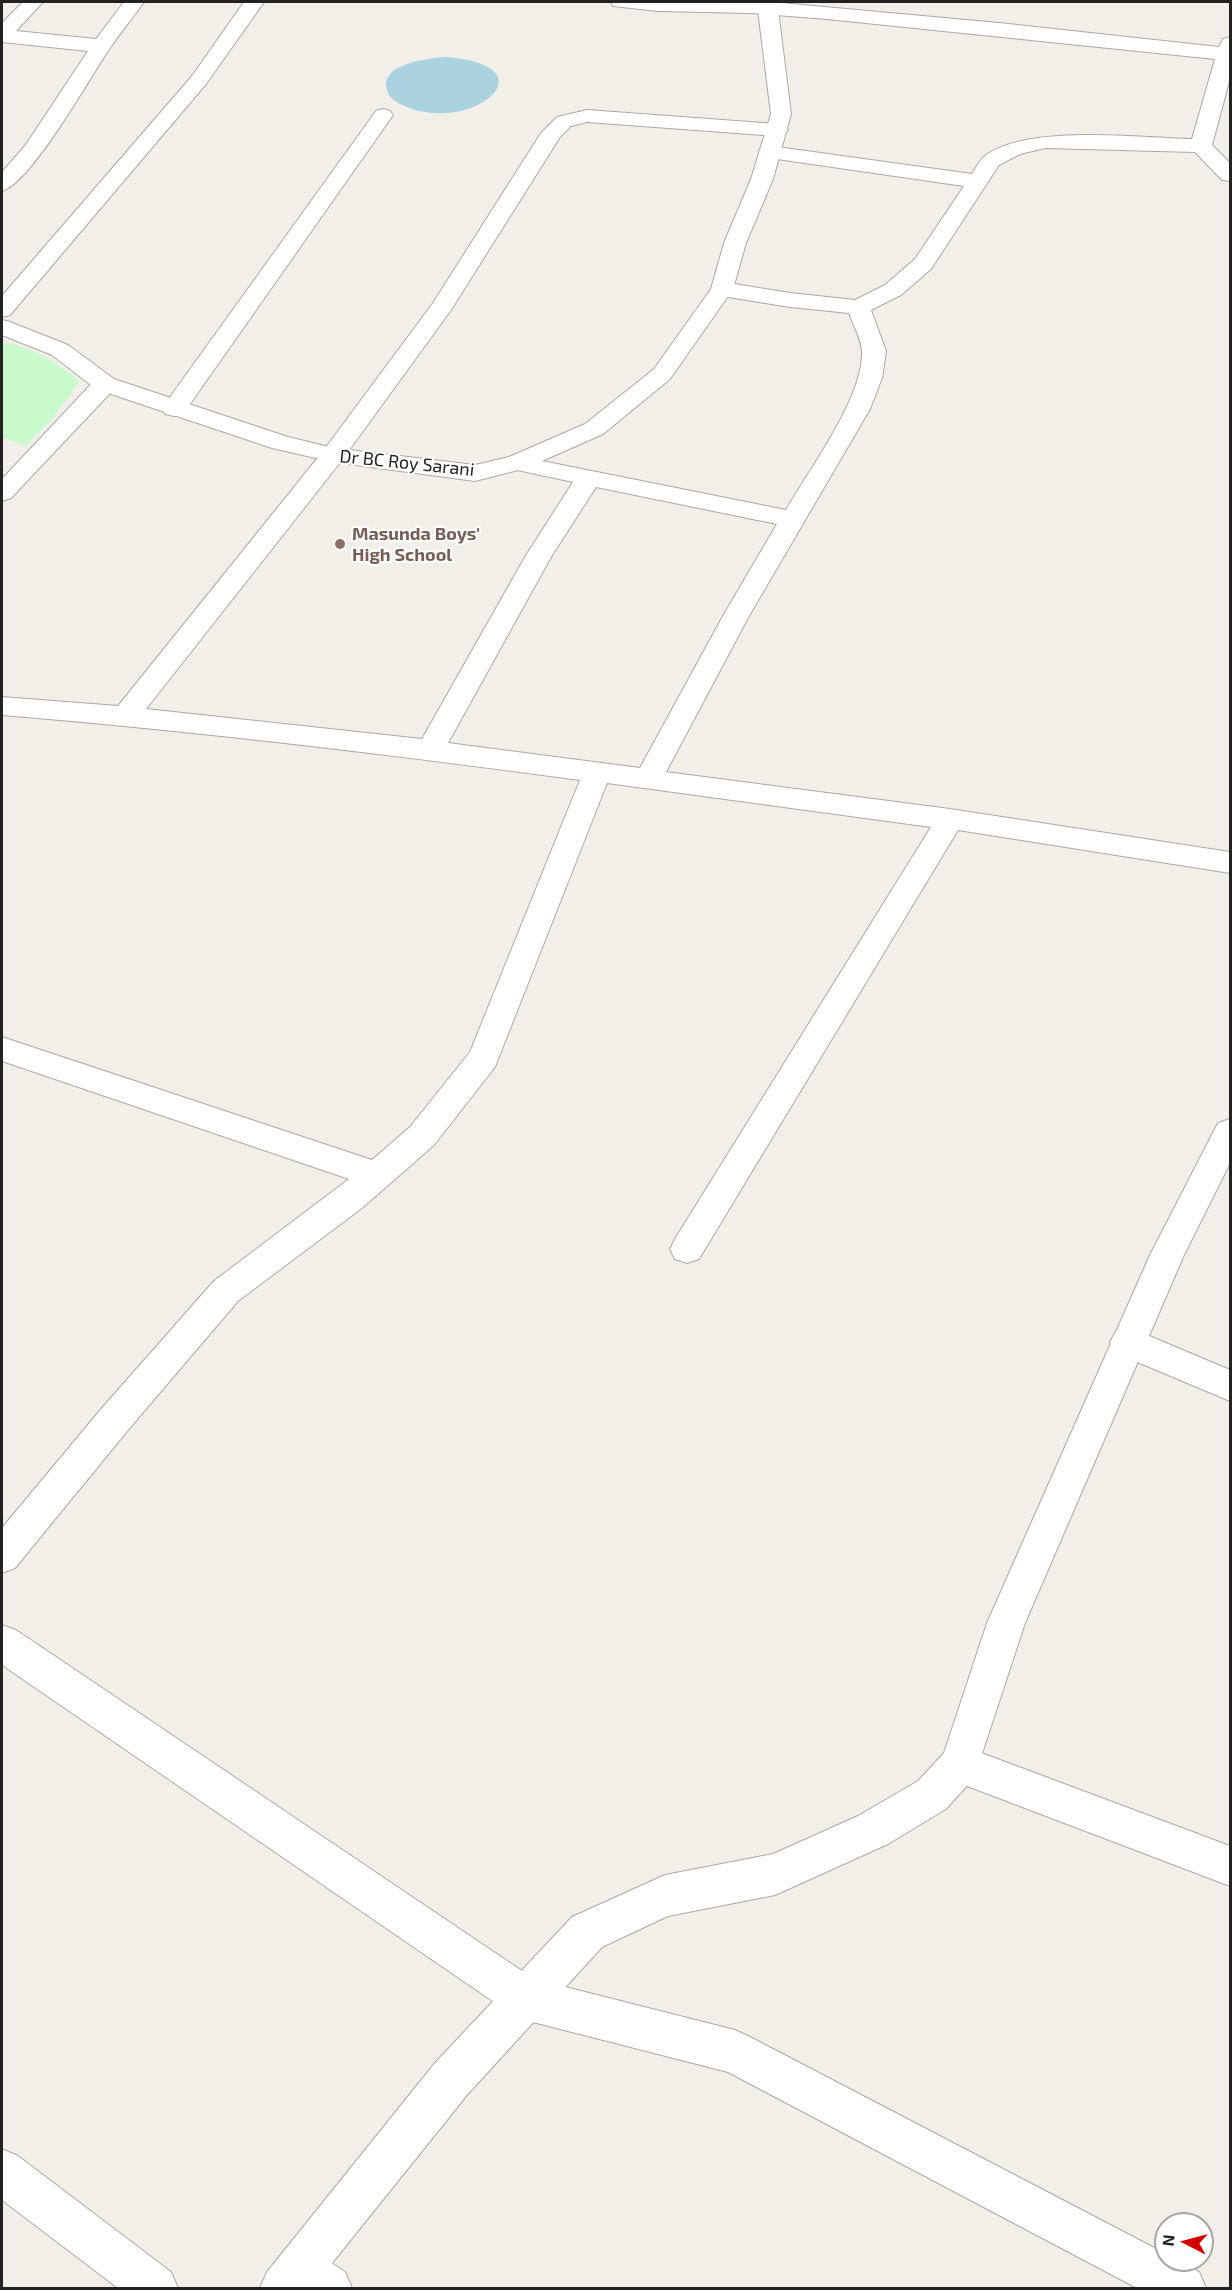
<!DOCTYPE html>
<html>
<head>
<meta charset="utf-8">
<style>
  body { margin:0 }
  #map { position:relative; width:1232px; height:2290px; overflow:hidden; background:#f2efe9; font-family:"Exo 2",sans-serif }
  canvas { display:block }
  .frame { position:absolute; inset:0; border:3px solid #222; pointer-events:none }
  .north { position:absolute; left:1154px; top:2212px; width:60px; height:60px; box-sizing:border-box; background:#fff; border:2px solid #a7a7a7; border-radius:50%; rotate:276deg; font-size:16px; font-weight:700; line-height:24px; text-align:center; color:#222 }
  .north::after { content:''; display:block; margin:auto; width:21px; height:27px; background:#d40000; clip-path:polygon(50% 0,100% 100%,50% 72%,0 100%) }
</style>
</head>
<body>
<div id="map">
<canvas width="1232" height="2290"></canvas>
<div class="frame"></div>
<div class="north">N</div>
</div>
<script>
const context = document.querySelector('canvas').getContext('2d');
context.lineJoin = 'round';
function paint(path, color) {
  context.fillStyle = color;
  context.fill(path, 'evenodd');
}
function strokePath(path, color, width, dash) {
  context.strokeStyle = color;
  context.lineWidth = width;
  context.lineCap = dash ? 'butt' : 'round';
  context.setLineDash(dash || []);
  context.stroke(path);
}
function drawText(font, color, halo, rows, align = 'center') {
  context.font = font + ' "Exo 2",sans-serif';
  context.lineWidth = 4.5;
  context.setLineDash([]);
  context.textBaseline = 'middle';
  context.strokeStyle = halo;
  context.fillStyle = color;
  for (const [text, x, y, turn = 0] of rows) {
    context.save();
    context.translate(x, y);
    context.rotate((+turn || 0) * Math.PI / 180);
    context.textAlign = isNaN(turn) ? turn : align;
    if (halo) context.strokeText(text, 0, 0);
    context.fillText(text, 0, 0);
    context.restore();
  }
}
const park = new Path2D(`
  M2,341c35,9 49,18 78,40l-28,38 -26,26 -24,-7z`);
const water = new Path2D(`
  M447,57c108,10 24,77 -40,50 -8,-3 -18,-8 -20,-17 -8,-27 43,-32 60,-33z`);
const minor = new Path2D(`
  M23,2h20l-27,29 80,8 28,-37h20c-12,17 -25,32 -36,49 -19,28 -77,132 -106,140v-19l23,-26 63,-95 -86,-9v-19z
  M244,2h20l-58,82 -196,231 -8,2v-21l190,-220z
  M611,2h159l229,21 220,24 4,-8 7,-2v41l-18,67 18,18v18l-8,-1 -27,-28 -150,-4 -25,6 -21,11 -68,104 -30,26 -30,15 15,41 -4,27 -12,31 -121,207 -83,156 284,37 280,43v21l-272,-43 -259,429 -12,4 -12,-4 -5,-10 5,-10 256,-412 -324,-44 -112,284 -61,78 -72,63 -124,93 -110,129 -113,138 -13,5v-45l100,-120 112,-127 135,-102 -347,-118v-24l370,123 38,-33 60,-75 110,-272c-192,-26 -385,-49 -578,-65v-18l116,9 206,-256 109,-147 108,-170 16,-16 30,-7 190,14 7,2 4,4 -4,4 -7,2 -190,-14 -16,4 -11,11 -109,173 -109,150 -196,249 276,30 103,-182 48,-75 -65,-14 -3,-5 3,-5 9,-2 269,54c23,-40 77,-112 76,-158 0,-12 -9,-27 -13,-39l-59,-6 -68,-11 -8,-2 -3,-5 3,-5 8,-2 68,11 65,7 30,-15 30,-26 49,-73 -194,-28 -8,-1 -3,-5 3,-5 8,-1 202,28c4,-6 8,-15 14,-19 45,-31 151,-17 206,-16l23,-80 -388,-40 -76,-6 -93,-2 -45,-5zM596,487l181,37 -54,92 -83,152 -192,-25 103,-186z
  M383,109l7,2 3,4 -210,299 -9,2 -9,-2 -3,-5 3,-5 211,-293z
  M105,377l9,2 3,5 -3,5 -103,109 -9,3v-22l94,-100z
  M1128,1327l102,43v31l-114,-48 -6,-11 6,-11z
  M2,1625l14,5 518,349 201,51 15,7 416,217v6h11l22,12 7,16h-69l-409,-216 -203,-52 -15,-7 -508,-348z
  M960,1745l270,101v40l-284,-108 -6,-14 6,-14z
  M2,2149l16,7 153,116 7,16h-60l-116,-88z
  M299,2245l16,7 30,20 7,16h-63l-6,-4 -7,-16 7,-16z`);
const tertiary = new Path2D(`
  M757,2h20l14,112 -18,65 -27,64 -13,46 -63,90 -67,55 -77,34 -51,13 -142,-19 -61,-14 -176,-59 -44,-34 -50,-20v-15l8,2 58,23 46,34 174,58 45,11 142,17 34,-8 76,-33 69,-55 57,-80 13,-46 27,-64 20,-65z
  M1230,1119v44l-46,92 -159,368 -51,155 -28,31 -58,35 -113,51 -107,21 -66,31 -135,148 -155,193h-52l7,-16 168,-209 137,-146 93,-42 108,-21 85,-38 60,-35 26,-28 43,-130 163,-368 68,-132z`);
const markers = [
  [340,544,6,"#8d6e63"]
];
const farStreetnames = [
  ["Dr BC Roy Sarani",407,463,6]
];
const farEducationnames = [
  ["Masunda Boys'",352,534],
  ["High School",352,555]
];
paint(park, '#c8facc');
paint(water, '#aad3df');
strokePath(minor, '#a9a9a9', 2);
strokePath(tertiary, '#a9a9a9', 2);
paint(minor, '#fff');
paint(tertiary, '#fff');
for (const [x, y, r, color] of markers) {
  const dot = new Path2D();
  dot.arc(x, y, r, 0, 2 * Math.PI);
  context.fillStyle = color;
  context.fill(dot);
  strokePath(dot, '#fff', 2);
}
drawText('18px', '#222', '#fff', farStreetnames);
drawText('bold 18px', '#785e54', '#fff', farEducationnames, 'left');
</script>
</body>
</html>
